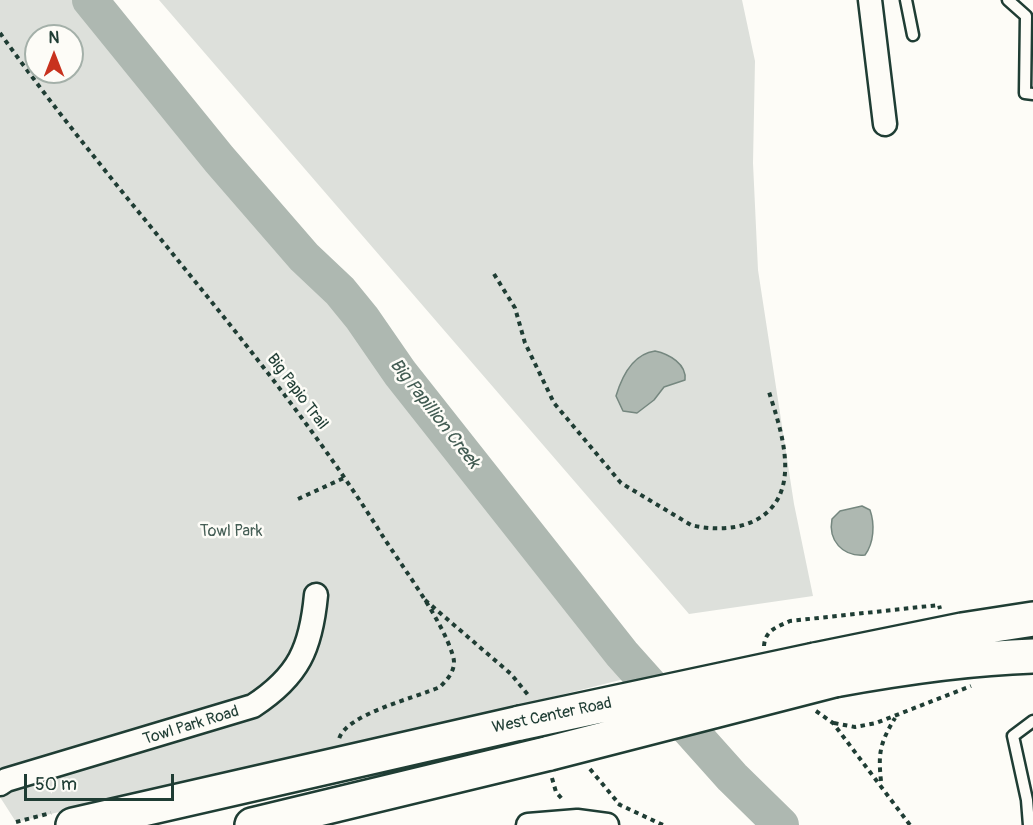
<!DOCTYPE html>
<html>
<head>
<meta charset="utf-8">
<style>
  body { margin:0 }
  #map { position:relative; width:1033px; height:825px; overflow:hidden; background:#fdfcf7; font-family:Pangolin,sans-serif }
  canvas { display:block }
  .north { position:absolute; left:24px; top:24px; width:60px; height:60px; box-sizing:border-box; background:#fdfcf7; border:2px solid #a4b0a9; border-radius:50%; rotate:0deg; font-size:16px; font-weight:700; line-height:24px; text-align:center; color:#1f3d34 }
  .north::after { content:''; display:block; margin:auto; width:21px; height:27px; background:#c8321e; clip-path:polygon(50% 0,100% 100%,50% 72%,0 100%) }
  .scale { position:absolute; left:24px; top:774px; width:150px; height:27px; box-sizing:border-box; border:3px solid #1f3d34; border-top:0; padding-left:8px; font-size:18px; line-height:21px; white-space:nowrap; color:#1f3d34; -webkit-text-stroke:4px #fdfcf7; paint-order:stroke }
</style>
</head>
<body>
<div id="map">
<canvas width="1033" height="825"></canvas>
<div class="north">N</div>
<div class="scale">50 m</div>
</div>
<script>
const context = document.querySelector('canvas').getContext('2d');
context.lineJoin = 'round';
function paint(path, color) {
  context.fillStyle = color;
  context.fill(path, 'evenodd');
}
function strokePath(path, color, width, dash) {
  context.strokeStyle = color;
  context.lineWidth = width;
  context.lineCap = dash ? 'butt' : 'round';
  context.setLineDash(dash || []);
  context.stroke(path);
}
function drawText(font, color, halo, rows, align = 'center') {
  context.font = font + ' Pangolin,sans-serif';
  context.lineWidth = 5;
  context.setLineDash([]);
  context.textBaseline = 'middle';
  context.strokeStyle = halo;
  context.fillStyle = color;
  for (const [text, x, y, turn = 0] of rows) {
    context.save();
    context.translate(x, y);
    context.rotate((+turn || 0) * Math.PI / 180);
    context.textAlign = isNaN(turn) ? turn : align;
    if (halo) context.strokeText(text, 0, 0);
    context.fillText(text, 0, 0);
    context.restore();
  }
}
const green = new Path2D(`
  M0,0h90l129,159 85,98 36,34 22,27 38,55 240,302 -123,31 -501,116 -16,-25zM36,36h36v36h-36z
  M159,0h583l13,61 -2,102 5,107 36,234 19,92 -124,18z`);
const water = new Path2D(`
  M655,351c14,3 32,13 30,29l-21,7 -10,13 -17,13 -14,-2 -7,-15c6,-20 17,-42 39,-45z
  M862,506l8,4c5,14 4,33 -5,45 -23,2 -37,-15 -33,-36l8,-8z`);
const river = new Path2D(`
  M90,0l129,159 85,98 36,34 22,27 38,55 222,281 110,123 49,48`);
const path = new Path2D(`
  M0,33c122,171 270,323 382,502 21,33 60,84 71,121 4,13 -5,23 -13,31 -25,11 -94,27 -101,52
  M494,274l21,34 10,35 29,60 67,80 70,42c20,5 44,5 63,-4 50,-25 28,-88 15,-129
  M298,499l48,-22
  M425,600l86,74 18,22
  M764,646c1,-16 13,-19 26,-25l149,-16 1,4
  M816,711l17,12 77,102
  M834,723l21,4 21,-4 95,-37
  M590,769l30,36
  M552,778l4,14 7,8
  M881,781c-3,-28 -1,-38 14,-63
  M618,804l45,21
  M16,822l35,-9`);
const lane = new Path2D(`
  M906,0l7,35
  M1008,0l18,16 -1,77 8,1
  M1029,825l-2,-25 -14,-64 20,-15`);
const street = new Path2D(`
  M870,0l15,124
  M0,784l6,-4 247,-74c46,-30 58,-58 63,-111
  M528,825l49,-4 30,4`);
const primary = new Path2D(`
  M815,660l147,-30 71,-11
  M834,680c66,-12 132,-22 199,-24
  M73,825l447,-102
  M252,825l298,-72`);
const primaryBridge = new Path2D(`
  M520,723l295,-63
  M550,753l284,-73`);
const streetNames = [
  ["Big Papio Trail",297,392,53],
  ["West Center Road",552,716,-12],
  ["Towl Park Road",191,726,-17]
];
const parkNames = [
  ["Towl Park",231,532]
];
const waterNames = [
  ["Big Papillion Creek",434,414,52]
];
paint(green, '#dde0db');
paint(water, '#aeb8b1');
strokePath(water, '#75877f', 1.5);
strokePath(river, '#aeb8b1', 36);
strokePath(lane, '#1f3d34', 15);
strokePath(street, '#1f3d34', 27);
strokePath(primary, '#1f3d34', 38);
strokePath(path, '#1f3d34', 4, [4.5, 4.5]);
strokePath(lane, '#fdfcf7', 10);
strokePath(street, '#fdfcf7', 22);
strokePath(primary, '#fdfcf7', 33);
strokePath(primaryBridge, '#1f3d34', 38, []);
strokePath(primaryBridge, '#fdfcf7', 33);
drawText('16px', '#1f3d34', '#fdfcf7', streetNames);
drawText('16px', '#455e55', '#fdfcf7', parkNames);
drawText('italic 18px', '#435c53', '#fdfcf7', waterNames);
</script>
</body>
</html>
